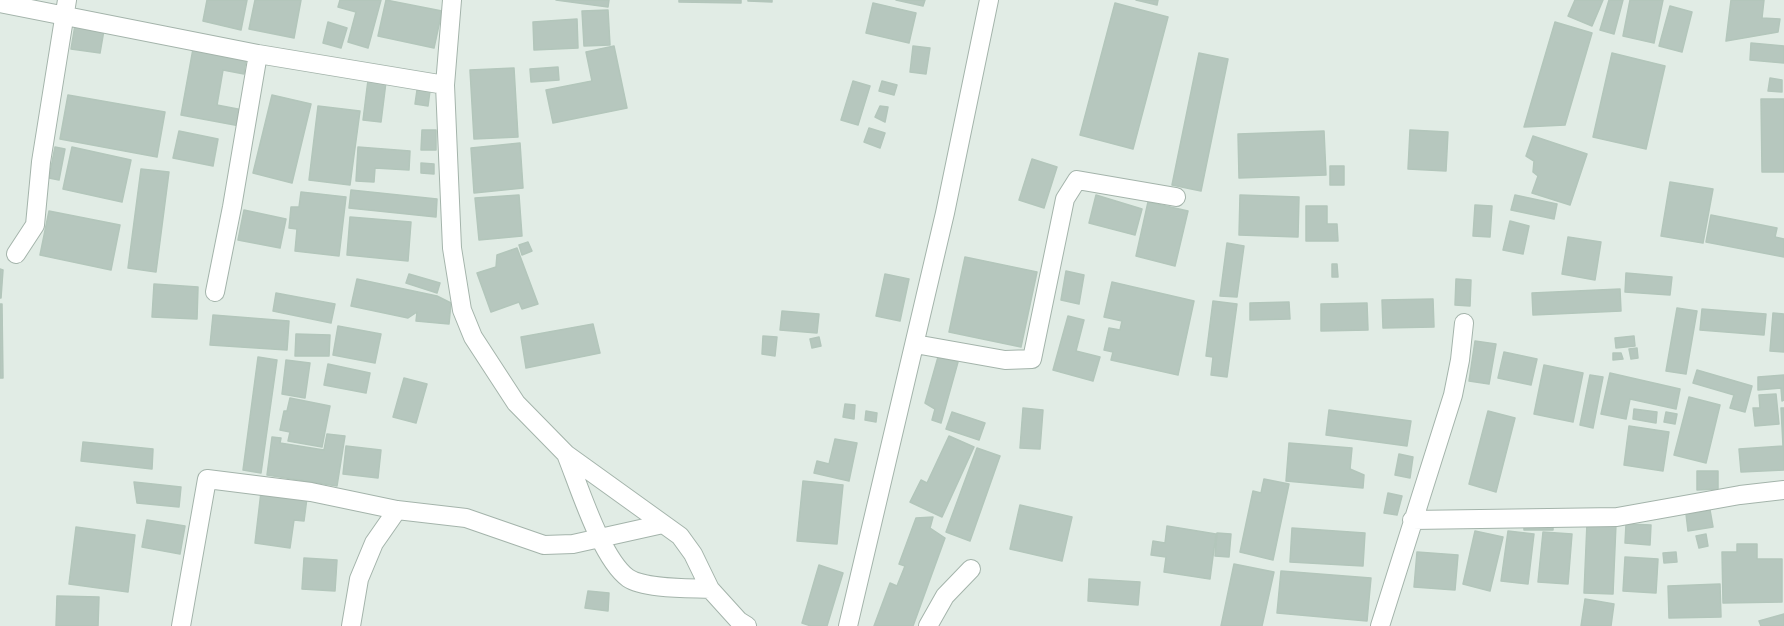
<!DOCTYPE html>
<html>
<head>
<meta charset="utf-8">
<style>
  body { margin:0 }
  canvas { display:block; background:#e1ece5 }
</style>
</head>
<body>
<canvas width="1784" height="626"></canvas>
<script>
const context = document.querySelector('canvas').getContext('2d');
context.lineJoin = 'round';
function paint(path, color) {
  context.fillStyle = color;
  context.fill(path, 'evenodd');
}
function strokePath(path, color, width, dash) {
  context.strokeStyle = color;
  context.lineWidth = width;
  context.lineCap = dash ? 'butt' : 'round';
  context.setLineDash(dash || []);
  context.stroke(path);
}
const building = new Path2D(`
  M207,0h40l-6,30 -38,-9z
  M255,0h46l-7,38 -45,-9z
  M340,0h41l-13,48 -20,-6 8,-30 -18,-5z
  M386,0l56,11 -8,37 -56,-12z
  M556,0h53l-1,7z
  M679,0h62v3l-62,-1z
  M748,0h24v2l-24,-1z
  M896,0h29l-2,6z
  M1136,0h22l-1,5z
  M1575,0h28l-11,26 -24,-10z
  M1609,0h14l-9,34 -14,-4z
  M1630,0h33l-9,43 -31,-7z
  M1731,0h33l-2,18 18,1 -2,13 -52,9z
  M873,3l43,10 -7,30 -43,-10z
  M1115,3l53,14 -35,132 -53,-14z
  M1670,6l22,6 -10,40 -23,-6z
  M608,10l2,35 -26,1 -2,-35z
  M577,19l1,29 -44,2 -1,-28z
  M328,22l19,6 -6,20 -18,-5z
  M1555,22l37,11 -27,92 -41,2z
  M75,25l29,5 -4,23 -29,-4z
  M1751,43l33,3v17l-34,-3z
  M614,46l13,62 -74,15 -7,-33 46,-9 -6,-29z
  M913,46l17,2 -4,26 -16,-2z
  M193,49l53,10 -2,15 -21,-4 -6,35 26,5 -3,16 -59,-11z
  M1199,53l29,6 -27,132 -29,-6z
  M1612,53l53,13 -19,83 -53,-12z
  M558,67l1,13 -28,2 -1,-13z
  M514,68l4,69 -44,2 -4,-69z
  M1770,78l12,2v12l-14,-1z
  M368,80l18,2 -5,40 -18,-2z
  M853,81l17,5 -12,39 -17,-5z
  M882,81l15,4 -3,10 -15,-4z
  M417,90l13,1 -2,15 -13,-2z
  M68,95l97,17 -8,45 -97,-18z
  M272,95l39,9 -19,79 -39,-10z
  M1761,99h23v73h-22z
  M318,106l42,5 -10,74 -41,-5z
  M880,106l8,1 -3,15 -10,-5z
  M869,128l16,5 -5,15 -16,-6z
  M422,130h14v20h-15z
  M1410,130l38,2 -2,39 -38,-2z
  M179,131l39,8 -5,27 -40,-8z
  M1324,131l2,44 -87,3 -1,-44z
  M1533,136l54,18 -17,51 -38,-12 6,-17 -5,-4 1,-11 -8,-5z
  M520,143l3,45 -49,5 -3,-45z
  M55,147l10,2 -6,31 -10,-2z
  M72,147l59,13 -9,42 -59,-13z
  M358,147l52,4 -1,19 -34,-2 -1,14 -18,-1z
  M1032,159l25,8 -13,41 -25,-8z
  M421,163l13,1v10l-13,-1z
  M1330,166h14v19h-14z
  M141,169l28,3 -13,100 -28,-4z
  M1670,182l43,7 -10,54 -42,-7z
  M351,190l86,9 -1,18 -87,-9z
  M301,192l45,5 -7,59 -44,-5 2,-22 -8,-1 2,-21h8z
  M519,195l3,41 -43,4 -4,-42z
  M1096,195l46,14 -7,26 -46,-12z
  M1240,195l59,2 -1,40 -59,-2z
  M1515,195l42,9 -3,15 -43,-9z
  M1148,202l40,9 -13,55 -39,-10z
  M1475,205l17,1 -2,31 -17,-1z
  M1306,206h21v18h10l1,17h-32z
  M244,210l42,9 -6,29 -42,-8z
  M49,211l71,14 -9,45 -71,-15z
  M1711,215l66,13 -2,9 9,2v18l-78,-15z
  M350,217l61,5 -3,39 -61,-6z
  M1510,221l19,5 -6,28 -20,-4z
  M1568,237l33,5 -6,38 -33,-6z
  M528,242l4,9 -10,4 -3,-10z
  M1227,243l17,3 -7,51 -17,-1z
  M517,248l21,56 -16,5 -3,-7 -28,10 -14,-39 19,-6 1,-12z
  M965,257l72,15 -16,75 -72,-15z
  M1332,264h5l1,13h-6z
  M0,269l3,1 -2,28h-1z
  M1066,271l18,4 -5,29 -18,-4z
  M1626,273l46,4 -2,18 -45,-3z
  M409,274l31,9 -3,10 -31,-10z
  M885,274l24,5 -9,42 -24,-5z
  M357,279l80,17 14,7 -2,21 -33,-3 1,-9 -9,6 -57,-12z
  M1456,279l15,1 -1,26 -15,-1z
  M1112,282l82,19 -16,74 -67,-15 2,-8 -9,-2 5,-22 11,2 2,-9 -18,-4z
  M154,284l44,3 -1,32 -45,-2z
  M1620,289l1,22 -88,4 -1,-22z
  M276,293l59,11 -4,19 -58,-12z
  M1433,299l1,28 -51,1 -1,-28z
  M1213,301l24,3 -10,73 -16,-2 2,-18 -7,-1z
  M1289,302l1,17 -40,1v-17z
  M1367,303l1,27 -47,1v-27z
  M0,304h2l1,74h-3z
  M1677,308l20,3 -11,63 -20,-3z
  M1702,309l64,5 -2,21 -64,-5z
  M782,311l37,3 -2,19 -37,-3z
  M1773,313l11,1v38l-14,-1z
  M213,315l76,6 -2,29 -77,-5z
  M1068,316l16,4 -8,31 24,6 -7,24 -40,-11z
  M593,324l7,29 -74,15 -5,-31z
  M338,326l43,8 -6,29 -42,-8z
  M296,334l34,1 -1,21h-34z
  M763,336l14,1 -2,19 -13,-2z
  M1634,336l1,10 -19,2 -1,-10z
  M819,337l2,9 -9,2 -2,-9z
  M1475,341l21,3 -7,40 -20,-3z
  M1637,348l1,10 -7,1 -2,-10z
  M1504,352l33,7 -6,26 -33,-7z
  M1613,353h8l2,6 -10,1z
  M258,357l19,3 -16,113 -18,-3z
  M938,357l20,5 -17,61 -9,-3 3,-11 -10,-6z
  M286,360l24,3 -5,35 -23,-4z
  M328,364l42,9 -4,20 -42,-8z
  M1544,365l39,8 -10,49 -39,-8z
  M1697,370l55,16 -7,26 -15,-4 4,-13 -41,-12z
  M1610,373l70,16 -4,20 -46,-10 -4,20 -25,-5z
  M1590,375l13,2 -10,51 -13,-3z
  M1784,375v25l-2,1 -1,-13 -23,2v-13z
  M404,378l23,6 -11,39 -23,-6z
  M1776,394l3,30 -24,2 -2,-18h7l-1,-13z
  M1689,397l31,8 -14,58 -32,-8z
  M290,398l40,8 -8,41 -34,-6 2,-9 -10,-2 4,-19h3z
  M845,404l10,1 -1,14 -11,-2z
  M1023,408l20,2 -3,39 -20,-1z
  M1781,408h3v62l-43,2 -2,-23 44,-3z
  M1634,409l23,3 -1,11 -23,-4z
  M1329,410l82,11 -4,25 -81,-11z
  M866,411l11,2 -1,9 -11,-2z
  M1488,411l27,7 -19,74 -27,-8z
  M952,412l33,11 -6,17 -33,-11z
  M1666,412l11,2 -2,10 -11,-2z
  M1629,426l40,6 -6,39 -39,-6z
  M327,434l18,2 -8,50 -70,-11 5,-38 9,1 -1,5 44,7z
  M949,436l25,11 -32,70 -32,-15 11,-22 6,3z
  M835,439l22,4 -8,38 -35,-8 3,-12 12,3z
  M83,442l70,7 -1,20 -71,-8z
  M1289,443l63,5 -2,21 14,6 -1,13 -77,-7z
  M346,446l35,4 -3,28 -35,-4z
  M977,448l23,8 -30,85 -24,-9z
  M1399,454l14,3 -3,21 -15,-3z
  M1697,471h21v18l-21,1z
  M1264,479l25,5 -16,76 -33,-8 13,-61 8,2z
  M803,481l40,4 -6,59 -40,-3z
  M134,482l47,5 -2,20 -42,-4z
  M261,492l46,6 -3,23 -10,-1 -4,28 -35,-5z
  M1388,493l14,3 -5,19 -13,-2z
  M1020,505l52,12 -10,44 -52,-12z
  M1710,510l3,17 -25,4 -2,-17z
  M933,517l-3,11 15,10 -32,88h-39l16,-43 7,3 8,-20 -6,-2 17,-46z
  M147,520l38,6 -5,28 -38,-7z
  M1524,522l29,1v7h-29z
  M1587,523l29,1 -3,70 -29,-1z
  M1626,524l25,1 -1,20 -25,-2z
  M1167,526l49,8 -6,45 -46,-7 2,-15 -15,-2 2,-14 12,2z
  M76,527l59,8 -7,57 -59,-8z
  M1292,528l73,5 -2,33 -73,-4z
  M1475,531l28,6 -13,54 -27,-7z
  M1508,531l26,3 -6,50 -27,-3z
  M1543,532l29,2 -4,50 -30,-2z
  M1217,533l14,1 -2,23 -14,-1z
  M1706,534l2,12 -9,2 -3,-12z
  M1737,544h20v15h25v43l-59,1 -1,-51h15z
  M1417,552l41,3 -3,35 -41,-3z
  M1676,552l1,10 -13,1 -1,-10z
  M1625,557l33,2 -2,34 -33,-2z
  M304,558l33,2 -2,31 -33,-2z
  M1234,564l40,8 -12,54h-41z
  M819,565l24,8 -16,53h-16l-9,-3z
  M1281,571l90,7 -4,43 -90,-8z
  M1089,579l51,3 -2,23 -50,-4z
  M1720,584l1,33 -52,1 -1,-32z
  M588,591l21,2 -1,18 -23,-3z
  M57,596l42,1 -1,29h-42z
  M1585,599l29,5 -3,22h-30z
  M1784,614v12h-23l-2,-5z`);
const minor = new Path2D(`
  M452,0l-7,85 7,163 10,62 11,27 43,66 50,51 114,82 13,18 17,35 29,32 8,5
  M0,3l258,51 187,31
  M16,254l19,-29 6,-63 26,-162
  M215,292l17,-85 26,-153
  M915,344l90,16 27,-1 33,-160 12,-19 99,17
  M566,454c13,32 35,104 62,124 16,11 62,10 82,11
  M1412,520l205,-3 123,-22 44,-5
  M181,626l26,-147 104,13 86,18 69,8 78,27 29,-1 90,-20
  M351,626l8,-47 15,-36 23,-33
  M848,626l97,-413 44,-213
  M928,626l17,-30 26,-27
  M1380,626l73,-231 7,-35 4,-37`);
paint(building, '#b6c7be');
strokePath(building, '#b3c6bb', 1.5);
strokePath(minor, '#a4b4ab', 20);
strokePath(minor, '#fff', 18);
</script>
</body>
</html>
